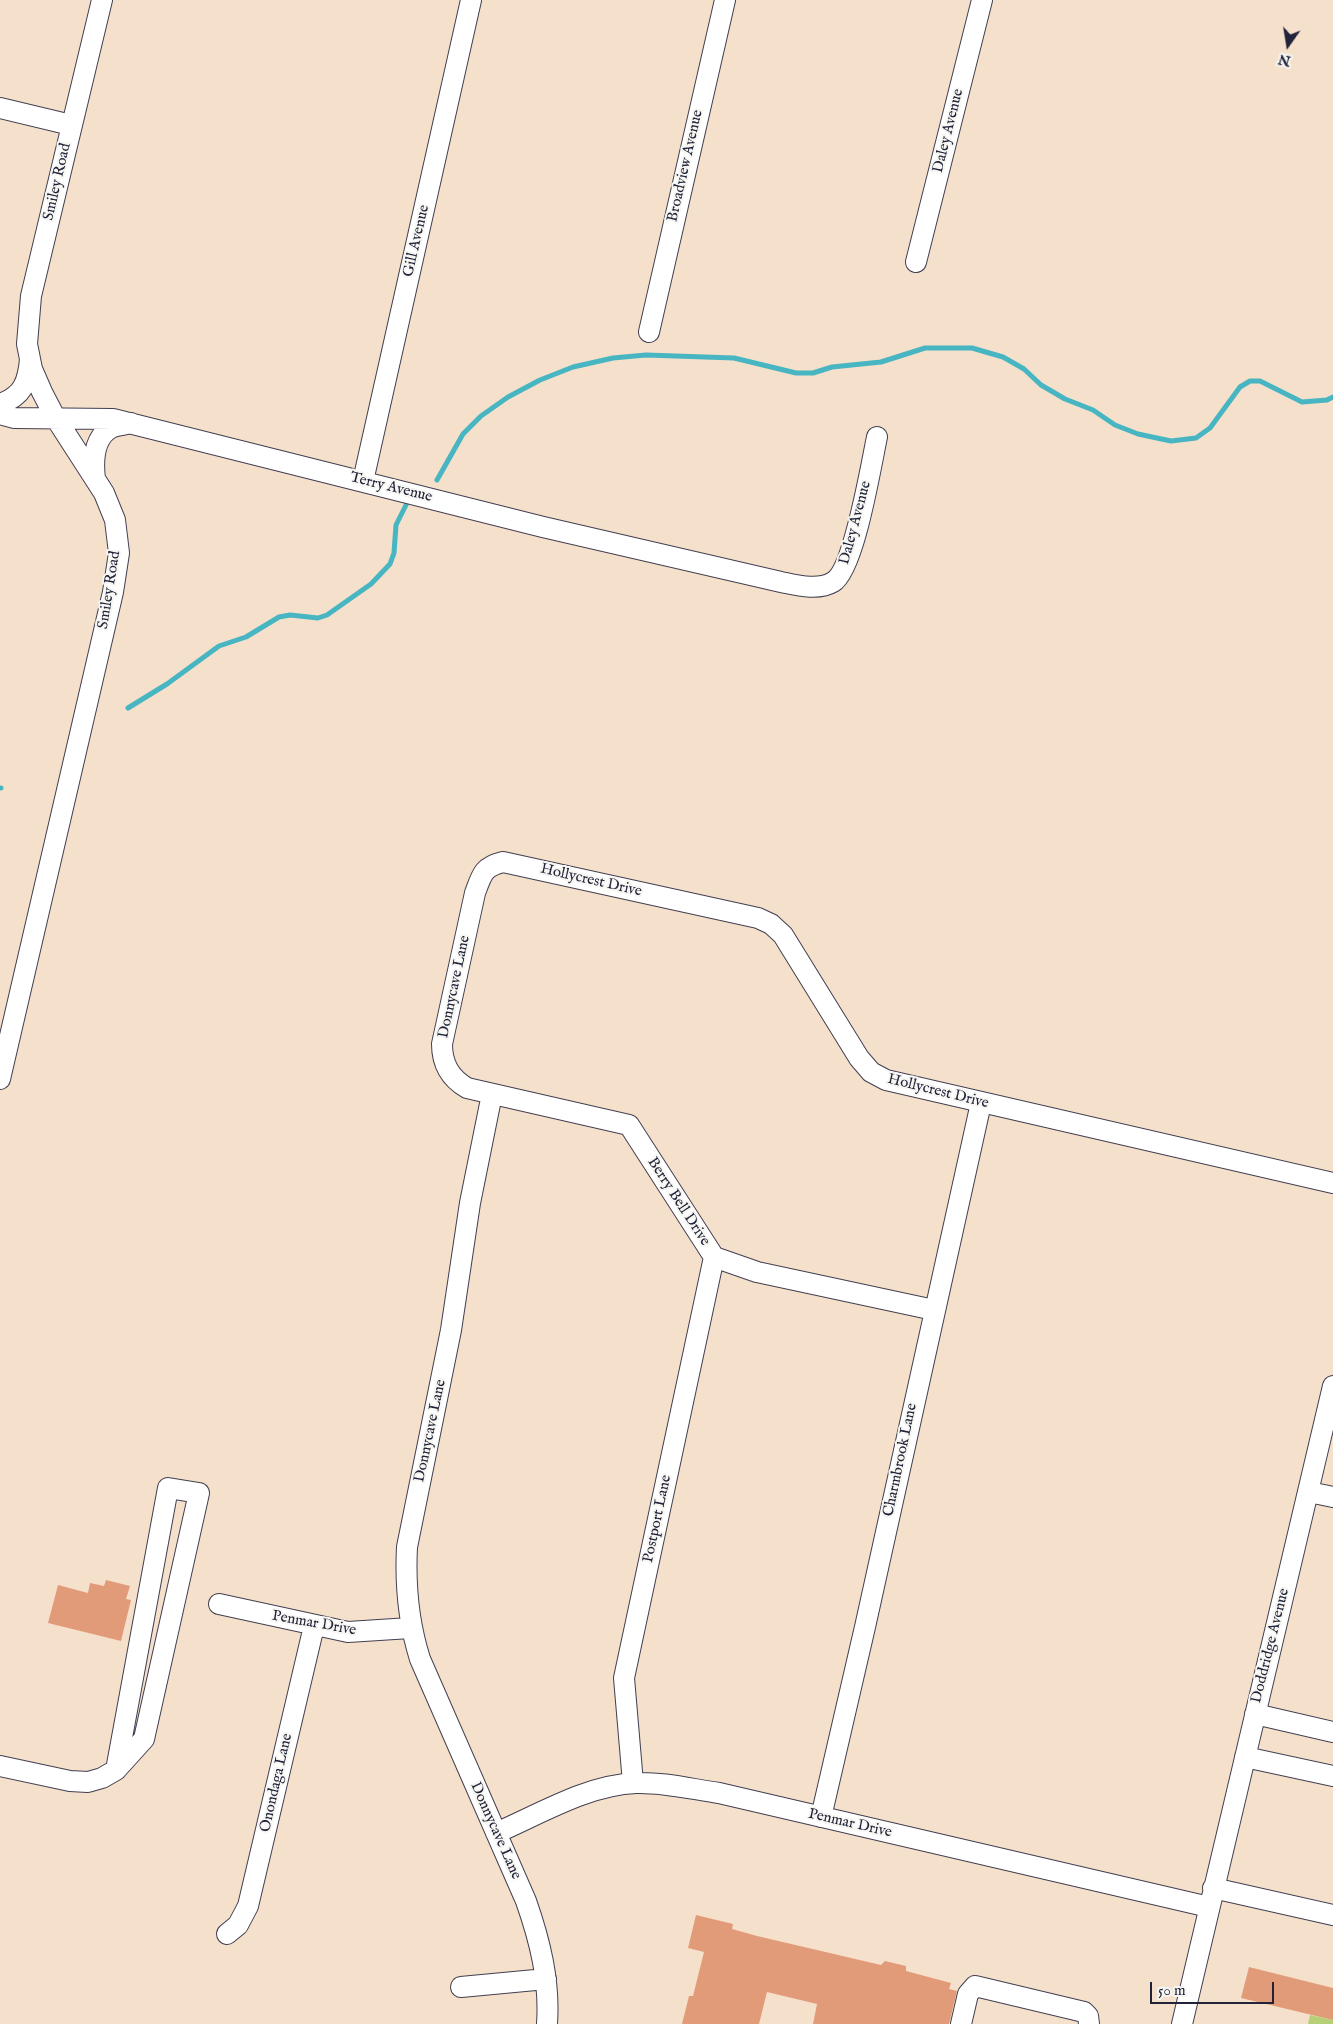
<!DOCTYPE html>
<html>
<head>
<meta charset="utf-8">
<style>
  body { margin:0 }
  #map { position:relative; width:1333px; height:2024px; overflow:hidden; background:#f5e1cb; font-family:"IM FELL English",serif }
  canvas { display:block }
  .north { position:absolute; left:1263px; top:20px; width:50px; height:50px; -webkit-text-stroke:4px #f6f6f2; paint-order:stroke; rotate:193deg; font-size:14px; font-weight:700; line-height:20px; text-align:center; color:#22223b }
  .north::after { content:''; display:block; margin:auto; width:18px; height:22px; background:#22223b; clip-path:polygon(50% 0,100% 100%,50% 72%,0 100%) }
  .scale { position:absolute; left:1150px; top:1982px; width:124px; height:22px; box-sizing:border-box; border:2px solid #22223b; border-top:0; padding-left:6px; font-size:15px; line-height:18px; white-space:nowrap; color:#22223b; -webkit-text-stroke:4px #f6f6f2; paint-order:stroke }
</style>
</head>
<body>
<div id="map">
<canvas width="1333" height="2024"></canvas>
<div class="north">N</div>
<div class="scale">50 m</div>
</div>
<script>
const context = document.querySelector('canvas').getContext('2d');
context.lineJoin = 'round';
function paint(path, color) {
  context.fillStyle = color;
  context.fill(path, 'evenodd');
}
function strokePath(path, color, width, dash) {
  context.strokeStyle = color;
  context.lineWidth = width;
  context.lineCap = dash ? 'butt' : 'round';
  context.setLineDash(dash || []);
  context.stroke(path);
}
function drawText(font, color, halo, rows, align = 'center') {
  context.font = font + ' "IM FELL English",serif';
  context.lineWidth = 4;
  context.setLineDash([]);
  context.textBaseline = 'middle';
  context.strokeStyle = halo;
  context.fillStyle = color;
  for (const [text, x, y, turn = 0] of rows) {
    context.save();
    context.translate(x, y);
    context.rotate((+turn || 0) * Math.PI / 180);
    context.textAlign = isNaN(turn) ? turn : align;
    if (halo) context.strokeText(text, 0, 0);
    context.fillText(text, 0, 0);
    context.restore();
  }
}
const green = new Path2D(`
  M1310,2015l23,5v4h-25z`);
const stream = new Path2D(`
  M437,480l26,-46 18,-18 27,-19 32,-17 33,-13 40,-9 33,-3 88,3 62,15h17l19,-6 49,-5 44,-14h47l31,9 21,12 17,16 24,14 28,11 22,15 23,9 33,7 25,-3 14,-10 30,-41 10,-6h10l42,21 25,-2 6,-3
  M128,708l39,-24 52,-38 27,-9 33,-20 11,-2 28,3 9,-3 44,-31 19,-20 4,-11 2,-28 10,-20
  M0,788h1`);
const building = new Path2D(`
  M106,1580l24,6 -4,13 5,1 -10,41 -73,-18 10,-38 30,8 2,-10 14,3z
  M696,1915l37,9 -1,5 25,7 124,29 4,-4 21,5v5l45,12 -2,6 8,2 -8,33h-136l4,-20 -50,-12 -8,32h-77l7,-28h4l11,-44 -16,-4z
  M1249,1967l84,21v32l-92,-22z`);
const minor = new Path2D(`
  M0,108l71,17
  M916,262l66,-262
  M649,332l76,-332
  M0,404c23,-8 28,-22 30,-45
  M0,414l14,4 99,1 430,108 238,55c15,3 37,9 52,0 21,-12 38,-117 44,-145
  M95,479c-2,-17 -2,-41 16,-51 5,-3 14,-3 20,-5
  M363,481l108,-481
  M0,1079l113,-487 6,-39 -4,-33 -11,-27 -49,-76 -13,-25 -10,-23 -5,-25 4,-48 71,-296
  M492,1094l-22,109 -19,127 -44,217c-2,39 1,74 13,112l106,242c14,40 24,80 21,123
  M934,1310l-177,-38 -43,-15 -85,-132 -162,-37c-17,-10 -25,-24 -25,-44l33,-151c7,-19 8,-26 28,-31l255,56 13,6 12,11 76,123 12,14 15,8 447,103
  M1309,1492l24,5
  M219,1604l129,28 62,-4
  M1255,1714l78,18
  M1245,1757l88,19
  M0,1766l70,15 18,1 14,-4 14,-8 28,-31 55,-246 -31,-5 -52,282
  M633,1783l-9,-105 90,-421
  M821,1817l44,-190 116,-524
  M496,1833c44,-19 91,-48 140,-50 27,-1 55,6 83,10l490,114
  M1213,1888l120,27
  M227,1934l11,-9 10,-19 66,-280
  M461,1987l85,-8
  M961,2024l7,-30 7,-8 109,26 4,4 1,8
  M1182,2024l151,-638`);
const streetNames = [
  ["Daley Avenue",949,131,-76],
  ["Broadview Avenue",686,166,-77],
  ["Smiley Road",58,182,-77],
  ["Gill Avenue",417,241,-77],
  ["Terry Avenue",391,488,14],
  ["Daley Avenue",856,523,-75],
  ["Smiley Road",110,590,-81],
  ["Hollycrest Drive",591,881,13],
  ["Donnycave Lane",455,987,-78],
  ["Hollycrest Drive",938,1092,14],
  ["Berry Bell Drive",678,1202,57],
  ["Donnycave Lane",431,1431,-78],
  ["Charmbrook Lane",901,1460,-78],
  ["Postport Lane",658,1519,-78],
  ["Penmar Drive",314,1624,10],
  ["Doddridge Avenue",1271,1646,-76],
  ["Onondaga Lane",277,1783,-77],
  ["Penmar Drive",850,1824,13],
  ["Donnycave Lane",495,1831,66]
];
paint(green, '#b5d076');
strokePath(stream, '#47b5c2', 5);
paint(building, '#e29b79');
strokePath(minor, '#423f51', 22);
strokePath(minor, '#fff', 20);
drawText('15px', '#22223b', '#f6f6f2', streetNames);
</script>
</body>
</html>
